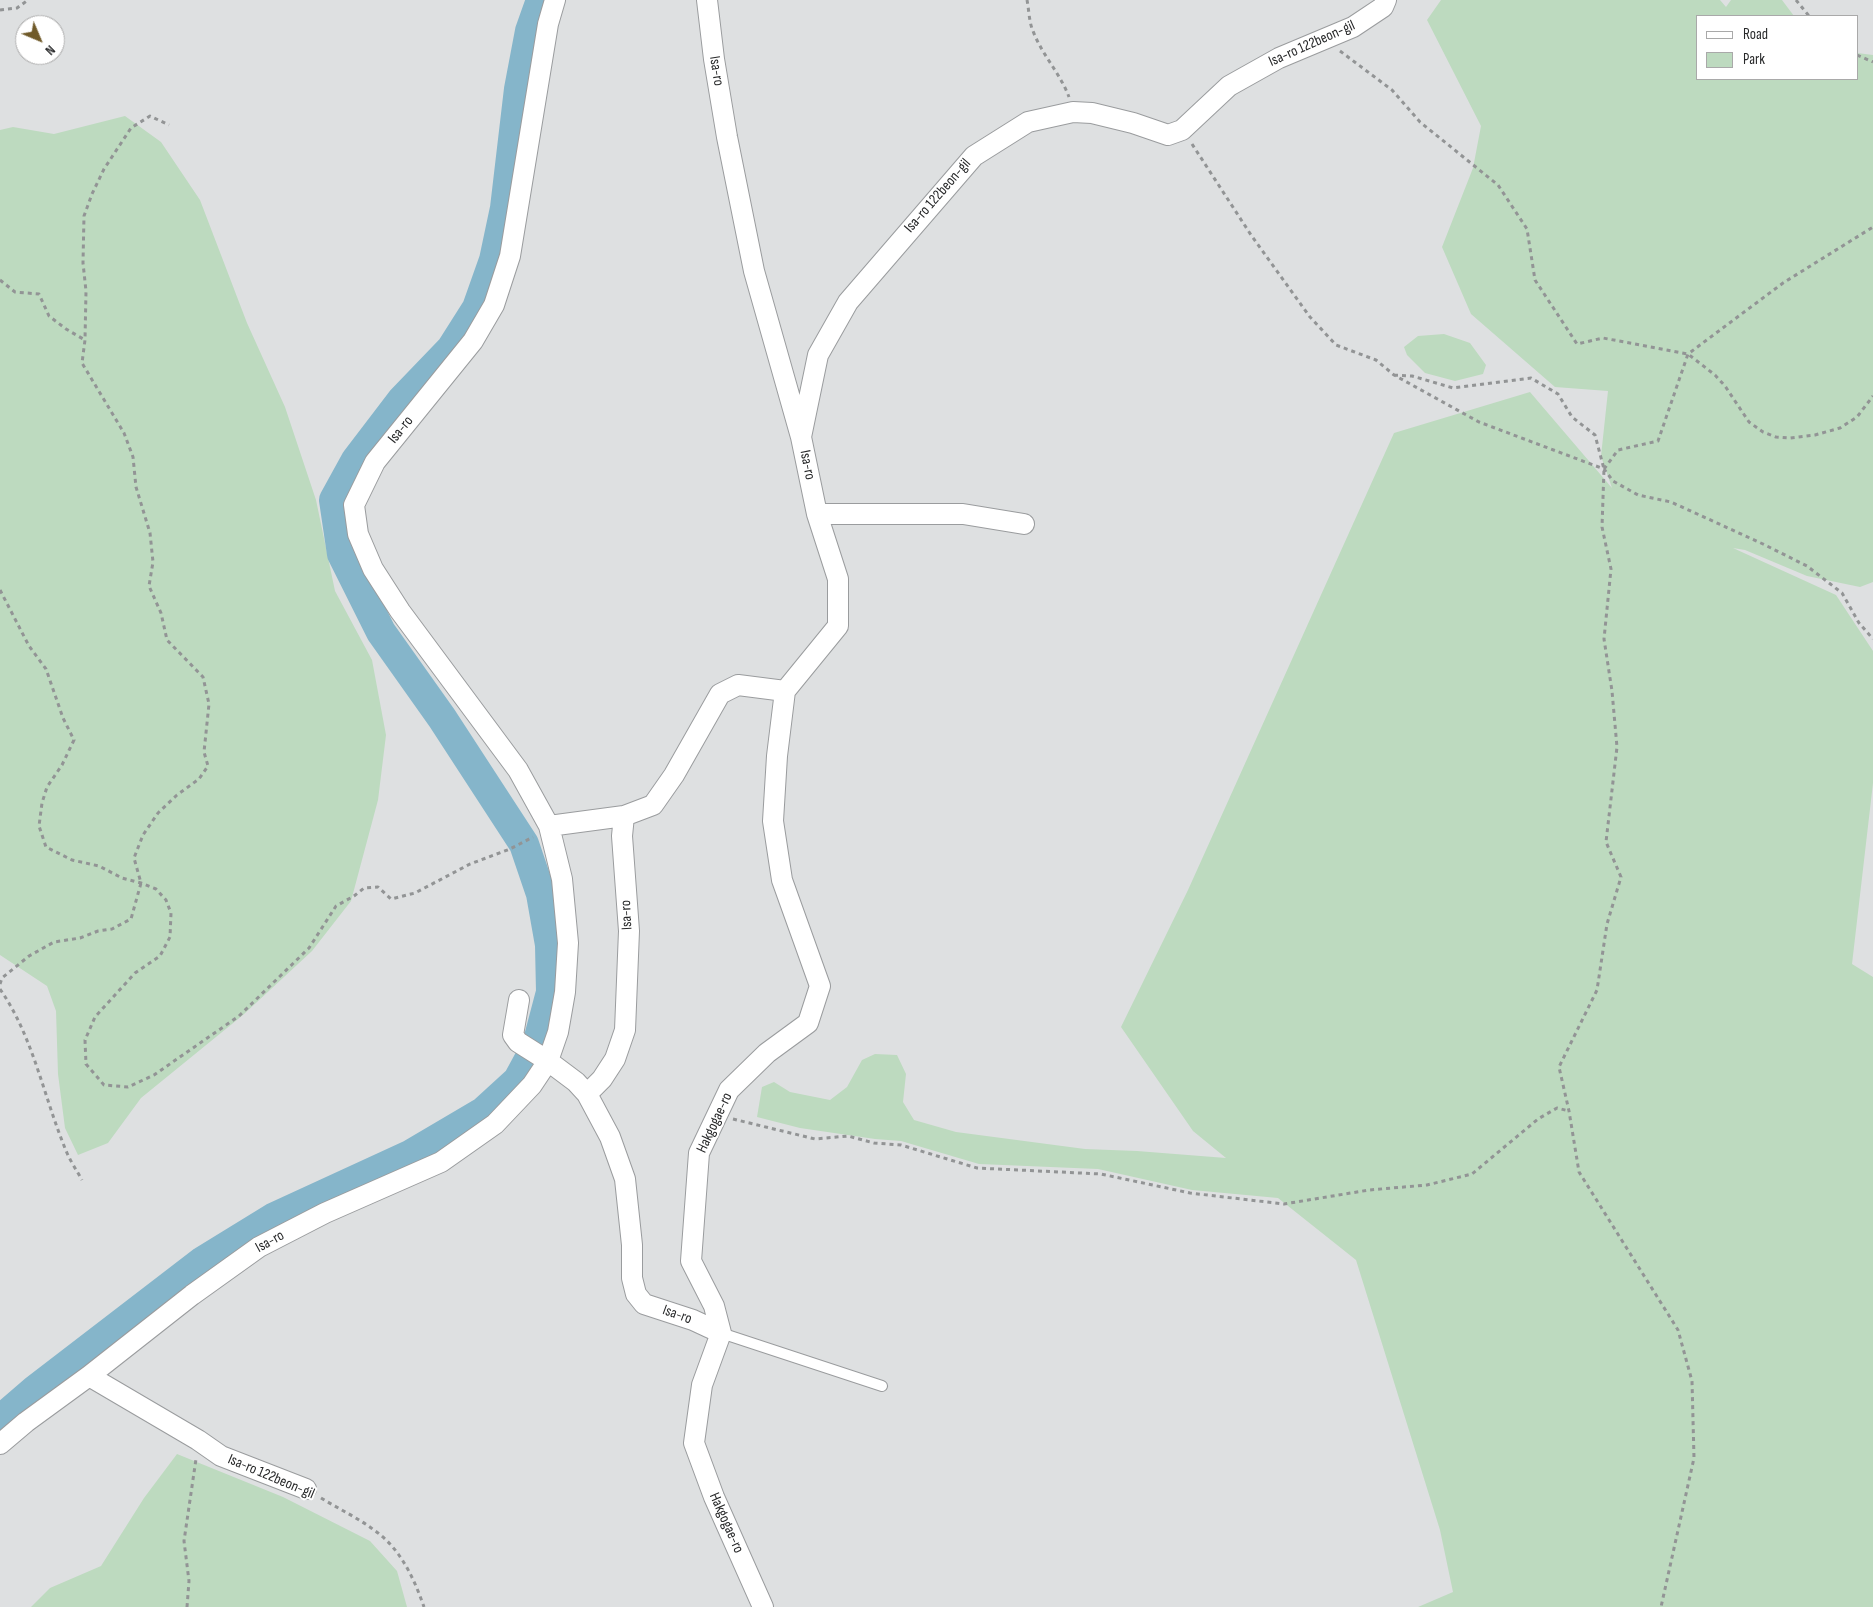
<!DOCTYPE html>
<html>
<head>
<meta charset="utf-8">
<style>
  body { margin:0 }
  #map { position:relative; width:1873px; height:1607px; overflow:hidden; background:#dee0e1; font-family:"Sofia Sans Condensed",sans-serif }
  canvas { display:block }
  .legend { position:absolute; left:1696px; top:15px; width:162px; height:65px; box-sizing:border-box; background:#fff; border:1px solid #a9a9a9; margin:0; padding:6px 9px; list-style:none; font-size:15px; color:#272829 }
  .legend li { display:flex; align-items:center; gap:10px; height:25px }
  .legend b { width:25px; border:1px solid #a9a9a9 }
  .north { position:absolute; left:15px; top:15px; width:50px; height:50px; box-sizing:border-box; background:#fff; border:1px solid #a9a9a9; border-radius:50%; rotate:135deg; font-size:14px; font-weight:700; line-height:20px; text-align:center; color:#272829 }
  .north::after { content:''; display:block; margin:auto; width:18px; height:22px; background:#705a29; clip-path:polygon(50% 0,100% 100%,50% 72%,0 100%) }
</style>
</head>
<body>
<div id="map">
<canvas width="1873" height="1607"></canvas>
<ul class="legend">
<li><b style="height:6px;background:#fff"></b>Road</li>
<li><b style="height:14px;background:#bddabf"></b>Park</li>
</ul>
<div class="north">N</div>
</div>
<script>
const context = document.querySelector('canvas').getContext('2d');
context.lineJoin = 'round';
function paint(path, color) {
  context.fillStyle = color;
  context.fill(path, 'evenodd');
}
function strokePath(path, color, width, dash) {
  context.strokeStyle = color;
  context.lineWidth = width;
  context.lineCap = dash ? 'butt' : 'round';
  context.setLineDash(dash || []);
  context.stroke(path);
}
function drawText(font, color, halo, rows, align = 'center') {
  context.font = font + ' "Sofia Sans Condensed",sans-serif';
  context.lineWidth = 4;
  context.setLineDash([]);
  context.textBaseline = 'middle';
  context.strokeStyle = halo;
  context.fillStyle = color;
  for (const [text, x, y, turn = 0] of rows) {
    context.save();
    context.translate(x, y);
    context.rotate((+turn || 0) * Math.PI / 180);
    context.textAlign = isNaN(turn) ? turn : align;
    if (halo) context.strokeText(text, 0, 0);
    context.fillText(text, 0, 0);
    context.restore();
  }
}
const green = new Path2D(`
  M1441,0h279l6,7 5,-7h51l12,16h-97v63h160v-26l16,2v527l-13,5 -53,-11 -62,-26 -12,-2 103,47 37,56v132l-21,181 21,13v630h-455l35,-15 -13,-62 -84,-270 -78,-62 -86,-8 -94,-21 -119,-5 -78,-23 -26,-2 -75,-11 -43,-11 5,-30 12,-5 16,10 40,8 17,-13 15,-27 13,-6 22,1 9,19 -3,28 11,18 42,12 129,17 52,2 89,7 -33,-27 -72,-104 67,-137 206,-457 136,-41 82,96 -11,-32 7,-65 -53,-4 -84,-73 -29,-67 31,-79 8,-42 -54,-106z
  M125,116l36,26 39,58 47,123 38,84 31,93 19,91 37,69 14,75 -8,65 -27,101 -39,50 -69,64 -102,83 -33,45 -30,12 -13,-27 -7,-54 -2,-63 -9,-25 -47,-31v-825l13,-3 41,7z
  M1444,334l26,9 16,22 -3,9 -28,7 -30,-8 -18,-18 -3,-8 14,-11z
  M177,1454l106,43 87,44 27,30 10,36h-376l19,-19 51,-22 43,-68z`);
const river = new Path2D(`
  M0,1420l35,-30 168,-129 70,-43 137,-63 73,-43 35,-32 19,-35 14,-53 -1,-47 -9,-51 -17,-50 -82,-126 -61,-86 -39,-78 -8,-54 22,-40 45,-59 50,-52 26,-41 17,-48 11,-52 14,-119 11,-58 11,-31`);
const path = new Path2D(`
  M1027,0c2,10 2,22 6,31 9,24 27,42 36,66
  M1796,0l13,16
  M0,10l17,-2 11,-8
  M1340,51l52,39 28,32 78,63 29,44 8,51 42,64 26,-6 85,16 27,21 10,11 24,36 14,10 13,5 14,1 25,-3 25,-7 17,-11 16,-21
  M1857,55l16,7
  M1192,144l59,91 59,82 26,28 40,15 18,15 85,47 125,47 9,12 25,14 33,7 92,42 44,22 35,27 17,30 14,16
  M0,280l15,12 24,2 10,22 17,13 19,11
  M1394,375l18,1 41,12 78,-10 27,16 14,23 23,18 9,34 -2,58 9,42 -7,70 8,52 5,56 -11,95 15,35 -14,47 -10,66 -38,77 10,44 10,61 99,158 14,51 2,77 -33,149
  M1604,469l14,-19 40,-9 30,-87 95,-71 90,-56
  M0,590l29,56 17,23 17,49 11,22 -12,25 -15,22 -5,16 -3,23 7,21 26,13 27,6 23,12 19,5 15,6 10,11 5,13 -1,24 -10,19 -25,17 -40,44 -10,23 1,24 18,21 24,2 26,-12 85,-59 70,-68 27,-42 18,-10 10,-8 14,-1 13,12 24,-6 55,-29 40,-15 23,-12
  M0,984l2,-6 27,-22 25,-14 26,-4 18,-7 14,-2 19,-10 10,-36 -7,-25 9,-23 15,-22 19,-18 22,-16 9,-13 -4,-14 5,-48 -6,-27 -36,-37 -6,-27 -12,-27 4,-24 -3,-29 -14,-46 -3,-30 -9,-24 -42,-70 3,-23 1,-49 -3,-28 1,-47 8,-22 12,-25 27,-41 19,-12 19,9
  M0,989c34,49 44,110 67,164 4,9 10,18 15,27
  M733,1119l82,20 33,-3 26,7 27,2 76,23 124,6 89,19 94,11 85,-14 58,-5 45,-11 66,-55 19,-11 12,3
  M321,1498c18,11 37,20 53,32 26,18 40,48 50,77
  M187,1607l2,-26 -5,-40 12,-82`);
const service = new Path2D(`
  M721,1333l161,53`);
const minor = new Path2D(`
  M707,0l7,59 13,78 27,134 47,166 16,77 21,65v47l-53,65
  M801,437l17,-82 30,-53 126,-146 54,-34 45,-10 19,1 41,10 35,12 14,-5 47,-44 50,-28 74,-31 30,-20 3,-7
  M817,514h146l61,10
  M549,826l75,-10 29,-11 21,-30 46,-81 18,-9 47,6
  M519,1000l-6,35 5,7 30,19 28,21 11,12 23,43 15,42 7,66v33l4,16 8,10 49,16 28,13
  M587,1094l15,-15 13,-20 10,-29 4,-99 -7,-95 2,-20
  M89,1376l109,64 23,16 85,33
  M0,1444l26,-22 63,-46 103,-81 67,-48 66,-34 116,-51 54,-38 37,-39 16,-24 10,-29 7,-40 3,-49 -6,-64 -13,-53 -31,-56 -118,-159 -27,-42 -15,-35 -4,-29 21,-43 98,-121 21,-36 16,-49 38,-232 7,-24
  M763,1607l-49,-110 -20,-54 8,-58 19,-52 -7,-27 -23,-45 8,-108 30,-63 38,-37 41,-30 12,-37 -38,-106 -9,-59 4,-65 8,-65`);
const streetNames = [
  ["Isa-ro 122beon-gil",1312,44,-24],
  ["Isa-ro",716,71,81],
  ["Isa-ro 122beon-gil",938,196,-49],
  ["Isa-ro",401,430,-51],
  ["Isa-ro",807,465,79],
  ["Isa-ro",627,915,-93],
  ["Hakgogae-ro",715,1123,-65],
  ["Isa-ro",270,1242,-29],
  ["Isa-ro",677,1315,20],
  ["Isa-ro 122beon-gil",271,1477,23],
  ["Hakgogae-ro",726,1523,66]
];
paint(green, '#bddabf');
strokePath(river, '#85b5ca', 30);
strokePath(service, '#9a9c9e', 12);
strokePath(minor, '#9a9c9e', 22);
strokePath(path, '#929495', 3, [4, 4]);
strokePath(service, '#fff', 10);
strokePath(minor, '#fff', 20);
drawText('15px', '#272829', '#fff', streetNames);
</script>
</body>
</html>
